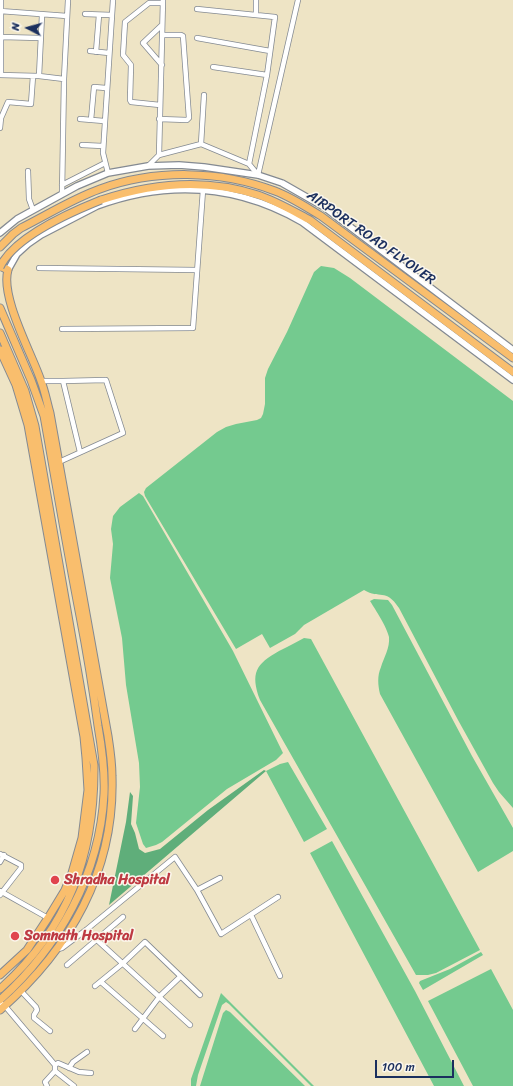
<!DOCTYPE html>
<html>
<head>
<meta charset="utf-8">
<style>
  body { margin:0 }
  #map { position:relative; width:513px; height:1086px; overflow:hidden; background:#eee4c5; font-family:Sriracha,sans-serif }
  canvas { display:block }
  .north { position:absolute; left:8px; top:8px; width:40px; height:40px; -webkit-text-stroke:3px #fbf7ec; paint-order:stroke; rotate:276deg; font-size:11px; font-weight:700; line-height:16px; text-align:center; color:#1b2f5e }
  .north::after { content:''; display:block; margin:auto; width:14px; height:18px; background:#1b2f5e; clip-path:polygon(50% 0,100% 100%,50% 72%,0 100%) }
  .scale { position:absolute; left:375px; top:1060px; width:79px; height:18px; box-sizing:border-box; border:2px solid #1b2f5e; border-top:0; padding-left:5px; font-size:12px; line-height:14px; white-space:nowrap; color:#1b2f5e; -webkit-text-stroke:3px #fbf7ec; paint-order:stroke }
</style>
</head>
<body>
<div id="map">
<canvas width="513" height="1086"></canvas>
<div class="north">N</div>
<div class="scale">100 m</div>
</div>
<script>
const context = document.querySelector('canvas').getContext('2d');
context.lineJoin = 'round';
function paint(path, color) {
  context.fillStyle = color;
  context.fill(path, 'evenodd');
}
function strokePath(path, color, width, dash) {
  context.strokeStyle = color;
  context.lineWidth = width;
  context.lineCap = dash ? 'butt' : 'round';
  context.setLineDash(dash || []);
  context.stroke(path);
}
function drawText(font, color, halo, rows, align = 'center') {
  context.font = font + ' Sriracha,sans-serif';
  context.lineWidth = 3;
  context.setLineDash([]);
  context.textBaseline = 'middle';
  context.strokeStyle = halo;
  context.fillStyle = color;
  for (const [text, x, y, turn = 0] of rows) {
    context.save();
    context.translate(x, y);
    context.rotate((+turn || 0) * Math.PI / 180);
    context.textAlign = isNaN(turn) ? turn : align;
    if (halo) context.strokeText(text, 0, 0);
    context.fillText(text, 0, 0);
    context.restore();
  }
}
const green = new Path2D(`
  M321,266l13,2 16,10 163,123v407l-14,-16 -6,-9 -35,-63 -59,-112c-14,-21 -19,-8 -35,-18l-60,35 -9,9 -25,14 -8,-14 -26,15 -91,-153 -1,-4 2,-4 71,-56 9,-5 10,-3 21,-4 4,-2 2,-4 2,-10v-26l3,-9 19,-37 27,-60z
  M139,493l4,3 90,155 50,102 -7,7 -49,29 -65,53 -6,3 -10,3 -3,-4 -7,-21 4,-36 -1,-24 -13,-78 -4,-47 -12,-60 3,-34 -2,-15 2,-13 7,-9z
  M374,599l14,1 4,5 80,151 41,72v23l-35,21 -98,-178c-2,-9 -3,-18 1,-27 3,-10 9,-19 8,-30 -2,-10 -14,-28 -19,-36z
  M304,638l7,1 169,311 -44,23 -8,2h-12l-156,-275c-10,-27 -4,-36 19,-49 9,-4 17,-9 25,-13z
  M288,762l39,67 -23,13 -38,-71 14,-7z
  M332,841l83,150 49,95h-30l-124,-233z
  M481,952l2,3 -60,35 -4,-7 1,-2 30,-12z
  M491,969l22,41v76h-40l-45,-85z
  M221,993l93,93h-3l-82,-82 -3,-2 -4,3 -24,70 -2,11h-5v-7z
  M226,1010l4,2 75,74h-105l23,-73z`);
const forest = new Path2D(`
  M264,770l2,1 -157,134 17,-83 4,-30 3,4 -2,28 4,9 4,16 6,4 15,-4 48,-39z`);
const minor = new Path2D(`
  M1,0v75
  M256,0v14
  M197,9l78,8 -8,58 -18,89
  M0,11l67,5
  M85,14l27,1
  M1,37l39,1
  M197,38l73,13
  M90,51l19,2
  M96,52l3,-37
  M162,65l-19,-22 19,-18
  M213,67l54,8
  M0,75l39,1 25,3
  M39,76l3,-61
  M160,105l-29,-3 -1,-2 1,-35 -8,-10 2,-33 24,-19h14
  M80,119l24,2
  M159,119l28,1 2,-2 -6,-82 -2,-1h-19
  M91,120l3,-33 12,1
  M0,128l1,-10 7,-16 23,2 2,-28
  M201,144l3,-49
  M82,145l21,1
  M159,155l4,-155
  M148,166l11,-11 42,-11 48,20 9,11
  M28,171l1,28 4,11
  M108,173l-5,-20 10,-153
  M258,175l40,-175
  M62,185l43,-22
  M62,194l2,-115 4,-79
  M39,268l158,2
  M62,329l131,-1 10,-138
  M41,381h22l17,71
  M59,462l64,-29 -17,-53 -43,1
  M0,854l21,11v3l-21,27
  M0,862l4,-7
  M197,890l23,-12
  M0,891l48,27
  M251,915l29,61
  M86,930l104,95
  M58,949l4,-1 24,-18 89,-73 22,33 24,44 57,-37
  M67,965l56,-48
  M101,982l62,54
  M95,986l27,-22 23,-22 55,53
  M21,991l15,16 1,3 -3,5v3l16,13
  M0,1003l5,3 50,59v6l-10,11 2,4
  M135,1029l25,-33 20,-19
  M55,1065l3,-2 21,9 12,1
  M69,1068l4,-6 14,-10
  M55,1071l19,15`);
const tertiary = new Path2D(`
  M0,233l17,-14 60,-33 31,-13 40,-7 31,-1 25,2 54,8 24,8 42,24 189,143
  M8,270l9,-16 11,-10 13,-9 56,-29c71,-26 139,-22 205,16l211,158`);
const primary = new Path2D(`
  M101,200c51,-17 105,-22 157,-5 18,6 35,16 52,25l203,152
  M0,247l13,-13 8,-6c26,-13 51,-29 79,-39 55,-20 120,-19 175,2 16,6 31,16 46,25l192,142
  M0,266l8,4c-8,27 24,84 33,111 4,10 6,22 9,32l58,323c2,13 4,27 4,40 3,95 -42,173 -112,234
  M0,308l31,72 13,36c12,67 23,133 36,200 7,36 13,73 18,110 4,23 7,46 6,68 -4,80 -45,153 -104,206
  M0,333l25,58 10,35 59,339c1,91 -26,163 -94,224
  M0,350l16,35 12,40 56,312 2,21 2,32 -6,48 -10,35 -7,17 -17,28 -21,32 -27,25`);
const primaryBridge = new Path2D(`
  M0,267c14,-30 71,-55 101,-67`);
const markers = [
  [55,880,5,"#e0444e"],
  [15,936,5,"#e0444e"]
];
const streetNames = [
  ["AIRPORT ROAD FLYOVER",371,238,35]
];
const healthNames = [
  ["Shradha Hospital",64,880],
  ["Somnath Hospital",24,936]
];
paint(green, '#74ca8f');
paint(forest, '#5fae7a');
strokePath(minor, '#848a92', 6);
strokePath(tertiary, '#848a92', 8);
strokePath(primary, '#848a92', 9);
strokePath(minor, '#fff', 4.5);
strokePath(tertiary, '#fff', 5.5);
strokePath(primary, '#f9be6d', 7);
strokePath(primaryBridge, '#848a92', 9, []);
strokePath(primaryBridge, '#f9be6d', 7);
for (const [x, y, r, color] of markers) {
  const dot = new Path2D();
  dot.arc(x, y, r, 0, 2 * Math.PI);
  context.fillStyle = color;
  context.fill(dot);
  strokePath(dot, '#fbf7ec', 1.5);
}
drawText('14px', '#1b2f5e', '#fbf7ec', streetNames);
drawText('bold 14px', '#be3a42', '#fbf7ec', healthNames, 'left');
</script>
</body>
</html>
